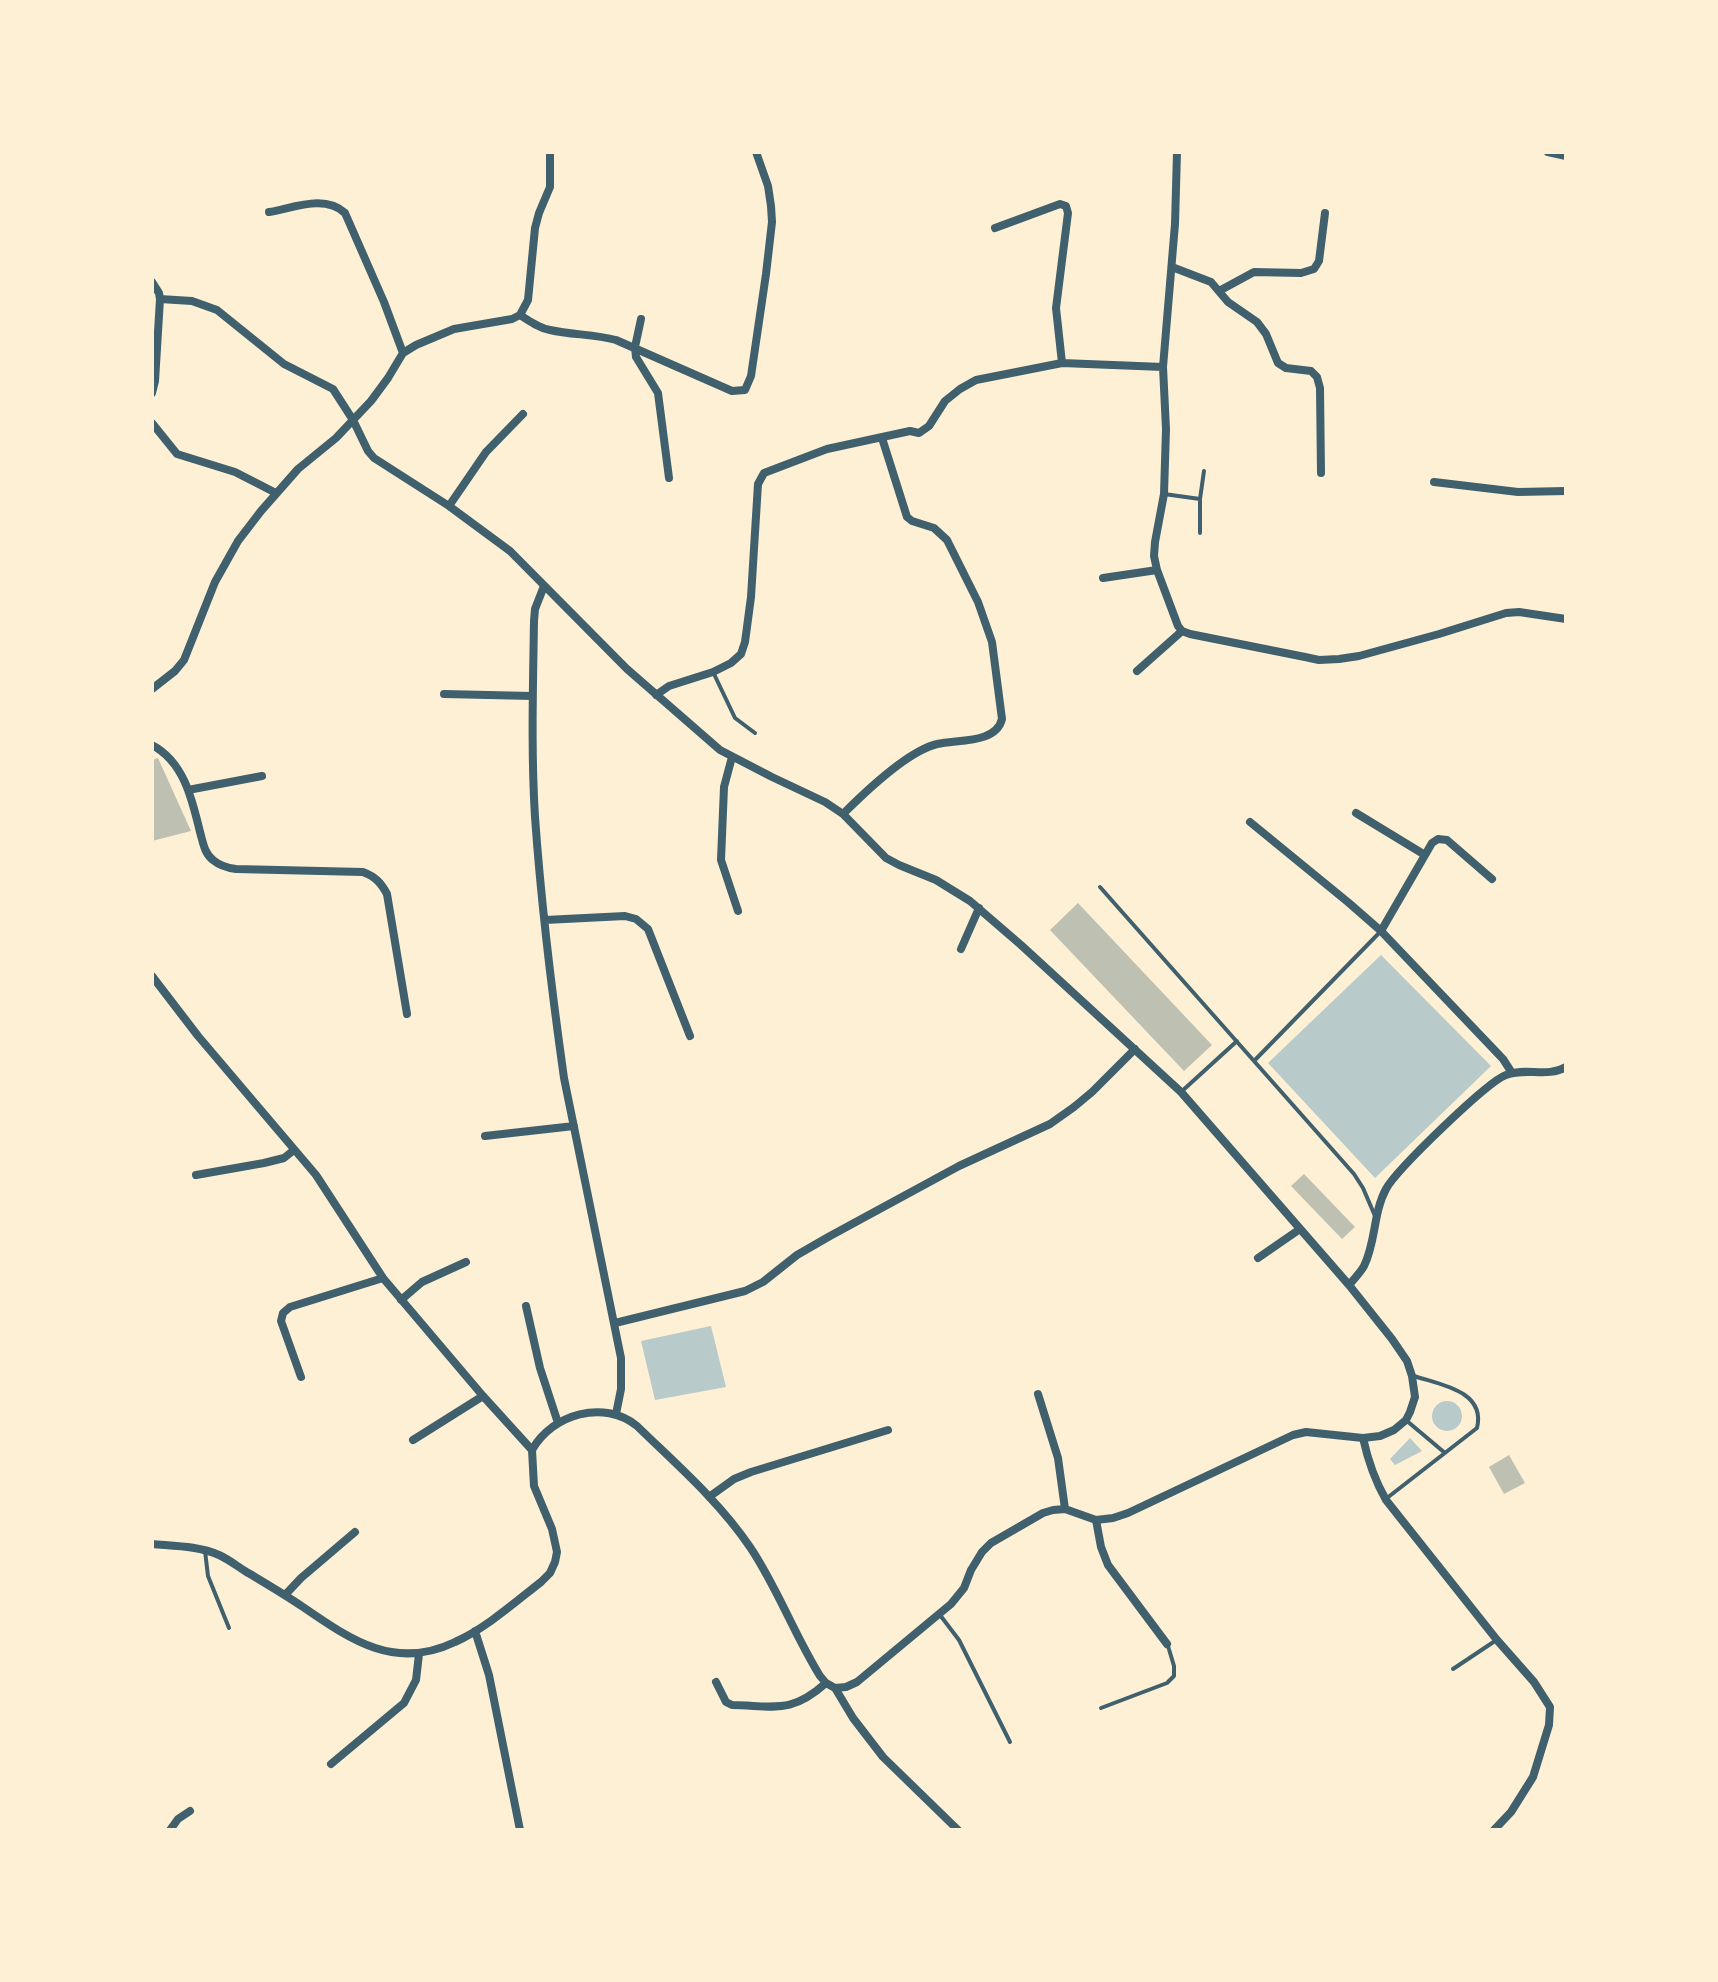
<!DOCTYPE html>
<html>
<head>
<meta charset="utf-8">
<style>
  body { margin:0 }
  #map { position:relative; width:1718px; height:1982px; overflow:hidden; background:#fdf0d5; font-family:Inter,sans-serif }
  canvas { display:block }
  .frame { position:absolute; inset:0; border:154px solid #fdf0d5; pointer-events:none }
</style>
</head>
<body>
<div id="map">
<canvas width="1718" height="1982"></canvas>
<div class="frame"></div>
</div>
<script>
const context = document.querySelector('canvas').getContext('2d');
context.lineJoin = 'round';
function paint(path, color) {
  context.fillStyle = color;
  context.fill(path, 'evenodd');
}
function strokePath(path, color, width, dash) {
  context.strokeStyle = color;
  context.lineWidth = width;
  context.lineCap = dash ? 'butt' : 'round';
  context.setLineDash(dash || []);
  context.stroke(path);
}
const green = new Path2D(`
  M1381,955l110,111 -116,112 -107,-115z
  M711,1326l15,61 -71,13 -14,-59z
  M1432 1416a15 15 0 1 1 30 0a15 15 0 1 1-30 0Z
  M1410,1438l12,13 -27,14 -5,-6z`);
const building = new Path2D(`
  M158,758l33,73 -39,10v-81z
  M1078,903l134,142 -28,26 -134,-141z
  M1304,1174l51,53 -13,12 -51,-53z
  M1509,1455l16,28 -21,11 -15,-27z`);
const service = new Path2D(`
  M1164,494l36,5
  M1200,533v-34l4,-28
  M714,674l21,44 20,15
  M1100,887l254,287 9,14 12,28
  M1254,1061l127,-130
  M1181,1092l56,-51
  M1407,1421l38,32
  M1387,1498l90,-70c9,-37 -36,-43 -63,-52
  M205,1551l3,25 21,52
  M940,1615l19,25 51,102
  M1453,1669l42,-28
  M1101,1708l66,-25 7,-7v-10l-6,-20`);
const minor = new Path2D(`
  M1177,152l-2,72 -12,143 3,62 -2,65 -9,48 -1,14 3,14 21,56 4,5 8,3 115,23 14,3 20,-1 20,-3 80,-22 67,-21 13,-1 47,7
  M1548,152l18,4
  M269,212c24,-4 56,-18 76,1l39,89 19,51
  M995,228l65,-24 6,2 2,7 -12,95 6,55
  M1172,267l39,15 17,20 29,20 9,12 12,29 8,5 25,3 6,6 3,11 1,85
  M152,282l7,11 1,6 -5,82 -3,12
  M1219,291l35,-19 47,1 13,-4 5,-8 6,-48
  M160,299l32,2 25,9 67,54 49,25 20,31 15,31 6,7 75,48 61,45 117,118 93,81 52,27 53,25 18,12 43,44 13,7 37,15 34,21 51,44 160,147 168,193 43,54 15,22 5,15 3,21 -5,15 -4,8 -12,10 -14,6 -17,2 -57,-6 -13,3 -165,78 -15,5 -17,2 -31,-11 -12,1 -10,3 -52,30 -9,9 -11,18 -7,18 -13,16 -94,78 -11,5 -11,1
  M520,315c9,6 19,13 30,15 22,5 44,4 66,10l116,51 13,-1 6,-14 15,-102 6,-52 -1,-16 -3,-20 -12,-34
  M641,319l-6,28 1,10 22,36 11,85
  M152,423l25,31 58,18 41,21
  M1434,482l84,10 48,-1
  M449,506l37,-54 37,-38
  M1103,578l54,-8
  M544,586l-9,23 -1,12c-1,65 -3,131 1,196 6,85 17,176 29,261l57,280v31l-5,25
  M1137,671l45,-40
  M152,689l23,-18 9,-11 31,-78 23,-41 23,-30 37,-42 38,-31 35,-37 17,-23 15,-25 13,-8 38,-16 58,-10 8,-4 8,-15 7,-72 4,-15 11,-26v-35
  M444,694l88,2
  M656,695l13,-9 44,-14 18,-9 10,-9 4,-12 6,-45 7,-113 6,-11 63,-24 83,-18 9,2 10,-7 16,-25 15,-12 16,-9 86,-17 101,4
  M152,745c32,17 40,54 48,87 3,10 4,21 13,28 7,6 15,8 23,9l127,3c13,5 18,11 24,22l20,120
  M732,757l-8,30 -3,73 17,51
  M188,790l74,-14
  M1356,813l69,42
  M843,814c21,-21 65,-63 94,-70 20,-5 59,0 65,-25l-10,-77 -14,-40 -31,-62 -13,-12 -22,-7 -5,-4 -25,-79
  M1250,822l99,81 32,28 122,128 9,14
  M545,920l80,-4 11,3 12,10 42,107
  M1381,931l51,-88 6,-4 9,1 45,39
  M961,949l18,-41
  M152,976l46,60 118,139 67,103 100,118 49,54 2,36 18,43 5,23 -2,10 -5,11 -9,9c-27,21 -55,46 -86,60 -60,29 -104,-2 -152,-35 -19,-13 -38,-24 -58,-36 -8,-5 -17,-12 -26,-16 -20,-9 -45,-9 -67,-11
  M485,1136l89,-10
  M196,1175l68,-12 20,-5 10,-8
  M1258,1258l42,-29
  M1349,1285c5,-6 11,-12 15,-19 12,-24 9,-53 22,-77 11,-20 101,-107 120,-114 20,-8 41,3 60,-8
  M401,1300l21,-18 44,-20
  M526,1306l14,62 18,55
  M615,1323l130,-32 18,-9 34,-27 33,-19 129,-70 91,-42 24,-17 18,-15 43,-43
  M301,1377l-20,-56 2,-8 7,-6 93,-29
  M1038,1394l20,64 7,51
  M1363,1438c5,23 11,41 23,62l111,140 37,42 16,25 -1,18 -16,52 -22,35 -17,18
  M413,1440l70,-44
  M532,1450c20,-36 72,-51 105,-24 39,38 82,75 113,121 27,40 44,87 70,129l6,7 9,5 18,30 30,39 75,73
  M709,1497l25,-18 17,-7 137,-42
  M1096,1520l5,27 7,18 59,79
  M285,1595l16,-17 54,-46
  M475,1631l14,44 31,155
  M716,1682l10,20 6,3c44,1 59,9 94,-22
  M331,1764l73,-61 12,-23 3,-26
  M170,1830l8,-11 12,-8`);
paint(green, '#b9caca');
paint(building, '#bec0b2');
strokePath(service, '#3f606c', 4);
strokePath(minor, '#3f606c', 8);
</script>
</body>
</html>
